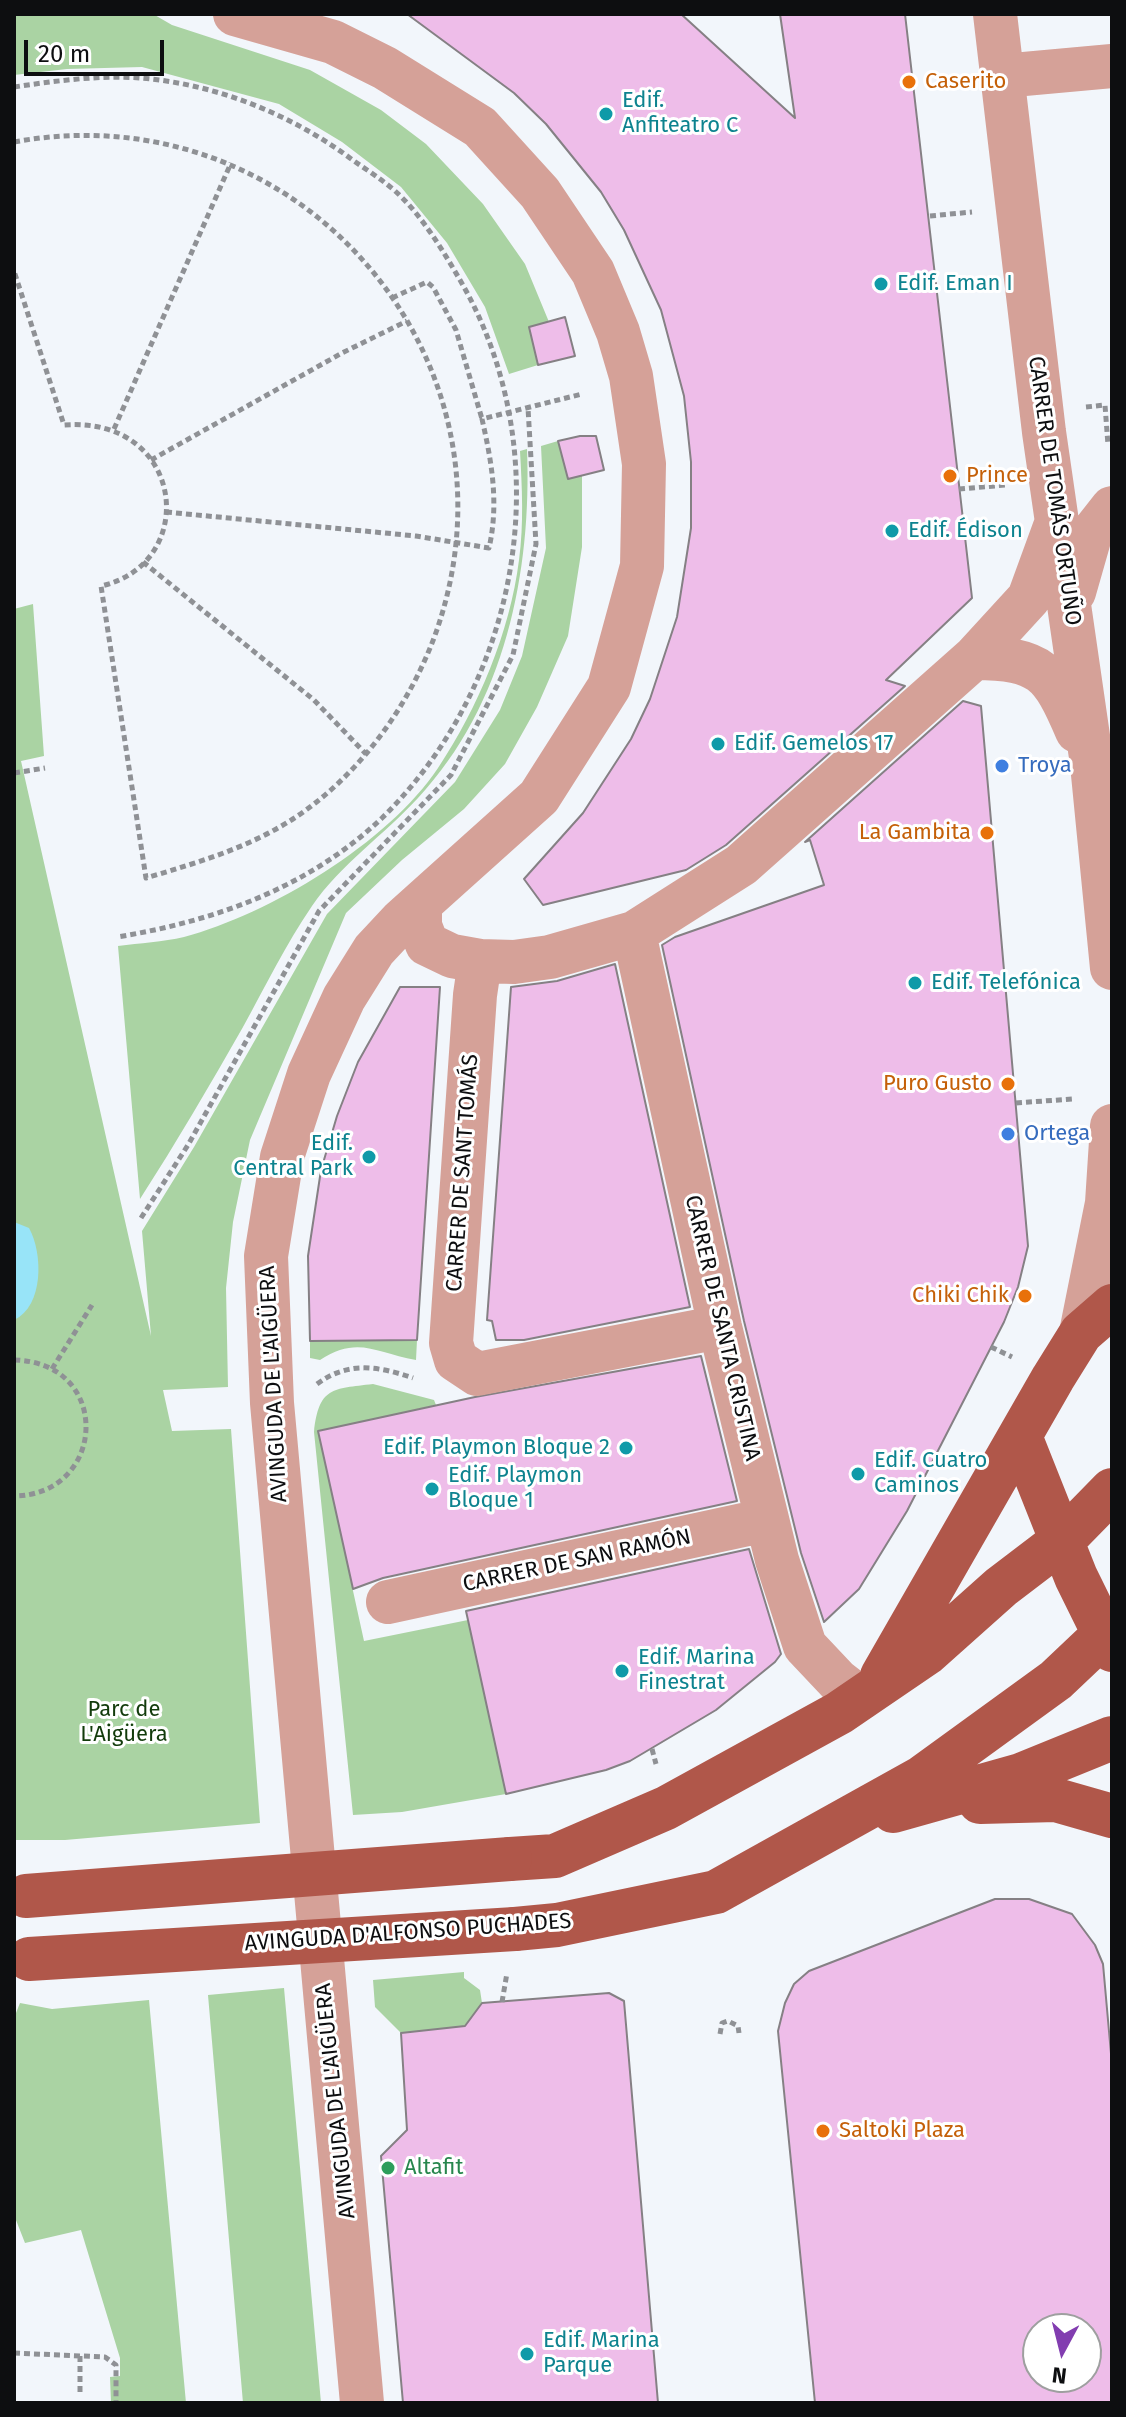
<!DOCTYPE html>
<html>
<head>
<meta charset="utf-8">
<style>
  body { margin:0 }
  #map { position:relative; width:1126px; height:2417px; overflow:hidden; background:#f2f6fb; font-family:"Fira Sans",sans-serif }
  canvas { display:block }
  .frame { position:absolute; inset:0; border:16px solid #0d0e10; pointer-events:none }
  .north { position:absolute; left:1022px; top:2313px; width:80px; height:80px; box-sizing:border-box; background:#fff; border:2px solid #9e9f9f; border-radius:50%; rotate:187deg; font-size:22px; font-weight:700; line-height:32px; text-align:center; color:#0d0e10 }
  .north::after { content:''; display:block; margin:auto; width:28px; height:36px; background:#823db0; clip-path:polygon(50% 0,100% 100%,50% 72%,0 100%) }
  .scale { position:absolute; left:24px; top:40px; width:140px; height:36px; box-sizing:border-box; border:4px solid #0d0e10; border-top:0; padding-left:10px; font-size:24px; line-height:28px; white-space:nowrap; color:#0d0e10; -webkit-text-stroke:6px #fff; paint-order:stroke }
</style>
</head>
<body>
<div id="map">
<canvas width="1126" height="2417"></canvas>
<div class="frame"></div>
<div class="north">N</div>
<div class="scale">20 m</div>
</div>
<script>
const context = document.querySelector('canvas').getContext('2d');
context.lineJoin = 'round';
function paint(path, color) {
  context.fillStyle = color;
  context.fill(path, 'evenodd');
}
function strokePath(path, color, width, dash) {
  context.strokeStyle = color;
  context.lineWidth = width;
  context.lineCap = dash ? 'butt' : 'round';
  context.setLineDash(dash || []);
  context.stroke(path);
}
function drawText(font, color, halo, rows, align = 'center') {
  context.font = font + ' "Fira Sans",sans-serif';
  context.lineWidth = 6;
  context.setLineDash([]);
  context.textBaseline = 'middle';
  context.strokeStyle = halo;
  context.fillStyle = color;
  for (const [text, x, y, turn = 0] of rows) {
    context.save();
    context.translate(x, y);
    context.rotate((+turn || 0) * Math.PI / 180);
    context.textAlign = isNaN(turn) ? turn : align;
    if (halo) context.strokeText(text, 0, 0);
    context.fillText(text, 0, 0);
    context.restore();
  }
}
const green = new Path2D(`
  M14,14h139l19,11 138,45 71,40 45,34 57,60 42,60 24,58 -11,43 -29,9 -24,-67 -38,-64 -46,-56 -59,-45 -63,-38 -137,-37 -75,2 -53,6z
  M558,441l10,38 14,-4v72l-14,89 -31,71 -32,57 -41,45 -62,51 -56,53 -96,227 -17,82 -7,66 2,99 -65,3 9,41 59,-2 29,394 -195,17h-51v-1231l19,-5 11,152 -23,5 130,575 -9,-105 52,-84 133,-233 128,-132 45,-72 22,-54 24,-108 -5,-102z
  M527,449c5,123 -22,256 -109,349 -34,37 -78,67 -106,108 -26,38 -47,81 -69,121 -33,58 -67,116 -103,172l-22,-253c22,-3 45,-4 66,-9 86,-23 204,-94 254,-169 40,-60 72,-136 81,-208 5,-36 3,-73 1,-109z
  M417,1340l-1,20c-40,-7 -58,-25 -96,0l-10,-2v-17z
  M373,1384l61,16 2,5 -118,26 46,210 104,-21 38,174 -104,18 -49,3 -39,-383c5,-45 18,-43 59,-48z
  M464,1972v6l16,12 2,13 -17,23 -64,7 -26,-26 -2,-27z
  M284,1988l37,415h-78l-35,-408z
  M149,2000l37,403h-75l-1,-26 10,-1v-18l-39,-128 -56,13 -11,-28v-197l6,-15 32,6z`);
const water = new Path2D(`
  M14,1222l15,6c14,25 15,78 -15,92z`);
const building = new Path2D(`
  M407,14h274l114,104 -15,-104h125l67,584 -86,82 19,6 -179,159 -40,25 -143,35 -19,-26 59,-66 48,-74 19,-40 27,-82 14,-89v-66l-7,-66 -23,-86 -37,-80 -23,-38 -55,-68 -32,-31z
  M565,317l10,39 -37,9 -9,-38z
  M580,436h16l8,34 -36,9 -10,-38z
  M963,701l18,5 47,540 -10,41 -14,35 -97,189 -48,78 -35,33 -23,-69 -57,-232 -82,-376 13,-8 149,-52 -14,-45 -5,2z
  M615,964l75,343 -166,33h-28l-4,-19 -5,-1 24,-333 46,-6z
  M400,987h40l-23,353 -107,1 -2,-85 13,-86 16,-54 21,-54z
  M701,1356l36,145 -354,77 -30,11 -35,-158 157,-34z
  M749,1549l32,105 -6,8 -59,48 -86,51 -24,9 -100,24 -40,-183z
  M995,1899h34l43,15 23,31 8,19 9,101v338h-297l-37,-372 7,-28 9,-19 15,-13zM1038,2329h48v48h-48z
  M609,1993l15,8 34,402h-255l-22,-247 26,-26 -6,-97 64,-7 17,-23z`);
const path = new Path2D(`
  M14,87c41,-6 84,-12 126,-9 77,6 153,37 214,83 13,9 27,18 40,29 27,24 48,59 66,90 100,172 63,400 -78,538 -74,70 -167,103 -265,119
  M14,142c286,-53 521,222 420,496 -25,66 -69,129 -128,172 -48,35 -103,51 -160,68l-45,-292c99,-22 85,-170 -37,-161l-50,-154
  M930,216l42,-4
  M392,298l35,-16 6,5 23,43 26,89
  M1086,407l19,-2 3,40
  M114,429l117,-266
  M151,460l191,-107 65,-32
  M959,489l47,-4
  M166,512l250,24 73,12c10,-44 3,-85 -7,-129l100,-25
  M143,562l171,138 52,54
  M14,773l31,-5
  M1016,1103l56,-4
  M141,1218l47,-73 131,-234 132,-136 62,-120 23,-111 -8,-136
  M991,1347l21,10
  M14,1360c99,2 93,135 0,136
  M52,1369l40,-64
  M317,1384c31,-23 61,-18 96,-6
  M652,1749l4,15
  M502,2002l5,-29
  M720,2034l2,-11 6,-2 10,5 1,7
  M14,2353l91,4 11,8v38
  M80,2356v40`);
const minor = new Path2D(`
  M235,14l98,28 52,26 95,59 60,66 53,79 25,60 13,44 13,88 -2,102 -33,121 -70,110 -137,123 -28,30 -30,48 -35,76 -27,83 -16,99 6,147 90,1000
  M995,14l49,418 48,332 20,204
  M1002,76l110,-10
  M1074,592l16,-56 22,-28
  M974,658c67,0 78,14 103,73
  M420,904v22l7,18 25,12 28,5 34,1 36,-5 84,-24 107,-68 233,-207 55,-60 27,-74
  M634,933l86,394 57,233 28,86 33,35 22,17
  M480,961l-5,34 -24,348 5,17 21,14 243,-47
  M1081,1333l26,-130 5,-77
  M388,1602l378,-82`);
const major = new Path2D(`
  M1020,1436l56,141 36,73
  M882,1676l171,-298 28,-45 31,-27
  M980,1802l76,-2 56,16
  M893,1811l128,-36 91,-37
  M510,1859l45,-3 111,-48 173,-95 88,-60 74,-66 63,-48 48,-49
  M515,1929l42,-4 159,-33 205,-114 135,-98 56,-53`);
const majorBridge = new Path2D(`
  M26,1896l484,-37
  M29,1959l486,-30`);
const markers = [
  [909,82,8,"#e8710a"],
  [606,114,8,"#0f9aa8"],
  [881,284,8,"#0f9aa8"],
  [950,476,8,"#e8710a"],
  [892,531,8,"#0f9aa8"],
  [718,744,8,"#0f9aa8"],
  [1002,766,8,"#3f7fe0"],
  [987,833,8,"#e8710a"],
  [915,983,8,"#0f9aa8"],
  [1008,1084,8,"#e8710a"],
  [1008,1134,8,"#3f7fe0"],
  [369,1157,8,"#0f9aa8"],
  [1025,1296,8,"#e8710a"],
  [626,1448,8,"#0f9aa8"],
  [858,1474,8,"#0f9aa8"],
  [432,1489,8,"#0f9aa8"],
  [622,1671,8,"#0f9aa8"],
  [823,2131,8,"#e8710a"],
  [388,2168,8,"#2e9e5b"],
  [527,2354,8,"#0f9aa8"]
];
const foodNames = [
  ["Caserito",925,82],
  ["Prince",966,476],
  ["La Gambita",971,833,"right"],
  ["Puro Gusto",992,1084,"right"],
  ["Chiki Chik",1009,1296,"right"],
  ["Saltoki Plaza",839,2131]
];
const cultureNames = [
  ["Edif.",622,101],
  ["Anfiteatro C",622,126],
  ["Edif. Eman I",897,284],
  ["Edif. Édison",908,531],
  ["Edif. Gemelos 17",734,744],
  ["Edif. Telefónica",931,983],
  ["Edif.",353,1144,"right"],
  ["Central Park",353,1169,"right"],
  ["Edif. Playmon Bloque 2",610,1448,"right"],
  ["Edif. Cuatro",874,1461],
  ["Caminos",874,1486],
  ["Edif. Playmon",448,1476],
  ["Bloque 1",448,1501],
  ["Edif. Marina",638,1658],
  ["Finestrat",638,1683],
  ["Edif. Marina",543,2341],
  ["Parque",543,2366]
];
const streetNames = [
  ["CARRER DE TOMÀS ORTUÑO",1054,491,82],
  ["CARRER DE SANT TOMÁS",463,1173,-86],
  ["CARRER DE SANTA CRISTINA",722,1328,77],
  ["AVINGUDA DE L'AIGÜERA",274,1384,-93],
  ["CARRER DE SAN RAMÓN",577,1561,-12],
  ["AVINGUDA D'ALFONSO PUCHADES",408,1933,-4],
  ["AVINGUDA DE L'AIGÜERA",336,2101,-96]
];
const shopNames = [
  ["Troya",1018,766],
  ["Ortega",1024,1134]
];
const parkNames = [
  ["Parc de",124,1710],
  ["L'Aigüera",124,1735]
];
const leisureNames = [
  ["Altafit",404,2168]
];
paint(green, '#aad3a3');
paint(water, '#98e4f8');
paint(building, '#eebde9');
strokePath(building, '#858084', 2);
strokePath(path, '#8f9195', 5, [6, 4]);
strokePath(minor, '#d5a198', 44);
strokePath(major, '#b0574a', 44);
strokePath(majorBridge, '#b0574a', 44);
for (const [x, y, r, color] of markers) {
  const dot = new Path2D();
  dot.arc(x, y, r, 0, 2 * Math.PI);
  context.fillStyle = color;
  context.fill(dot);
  strokePath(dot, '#fff', 3);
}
drawText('22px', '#c56008', '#fff', foodNames, 'left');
drawText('22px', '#0d838f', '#fff', cultureNames, 'left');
drawText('22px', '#0d0e10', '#fff', streetNames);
drawText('22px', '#366cbe', '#fff', shopNames, 'left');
drawText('22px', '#123b0b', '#fff', parkNames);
drawText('22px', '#27864d', '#fff', leisureNames, 'left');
</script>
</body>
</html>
